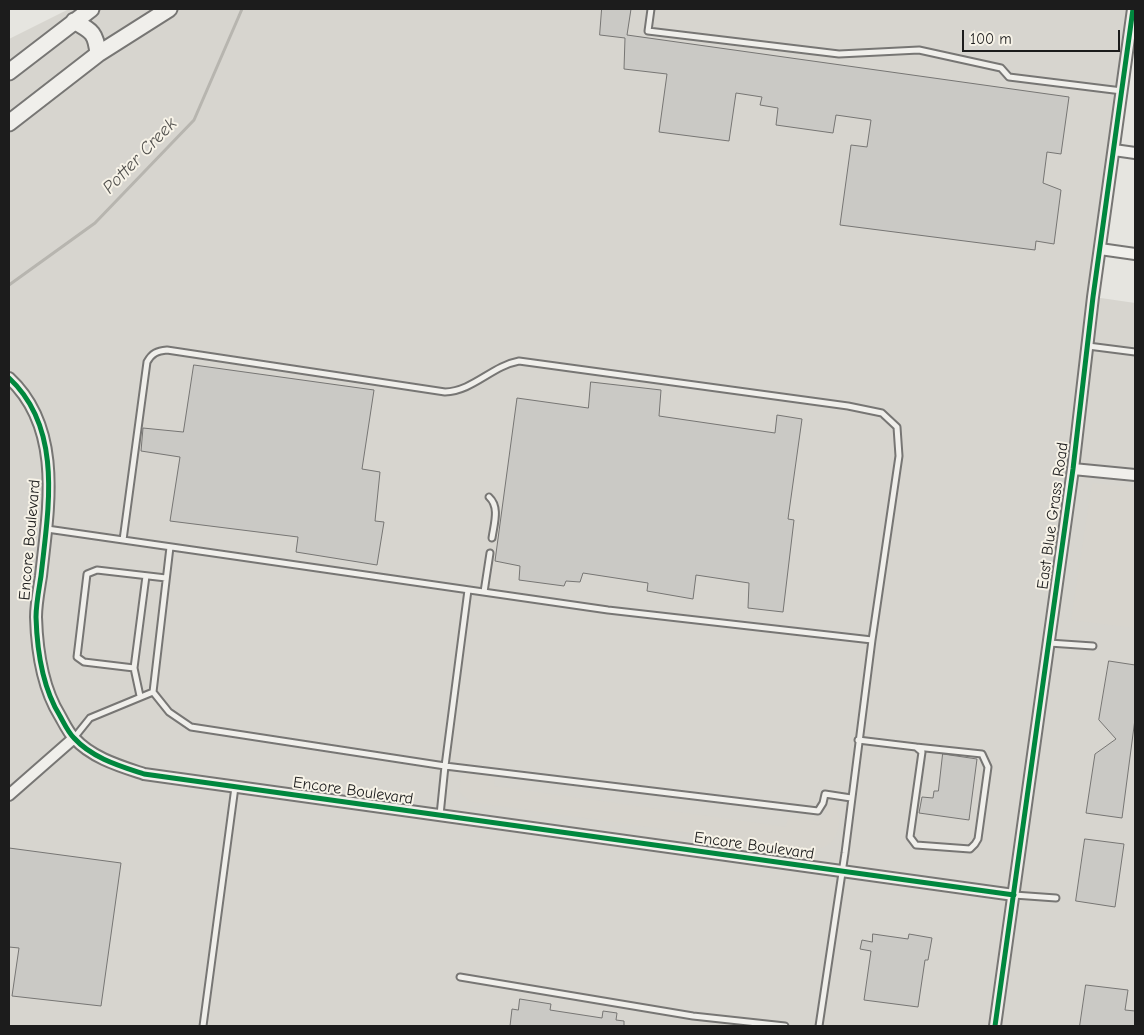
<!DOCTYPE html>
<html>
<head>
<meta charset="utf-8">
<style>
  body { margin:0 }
  #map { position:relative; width:1144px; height:1035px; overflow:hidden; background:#e6e5e0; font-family:"Comic Neue",sans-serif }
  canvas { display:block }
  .frame { position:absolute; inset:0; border:10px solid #1c1c1c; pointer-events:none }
  .scale { position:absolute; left:962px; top:30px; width:158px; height:22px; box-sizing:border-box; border:2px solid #1c1c1c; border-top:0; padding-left:6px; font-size:15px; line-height:18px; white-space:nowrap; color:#1c1c1c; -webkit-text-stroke:4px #f7f3e8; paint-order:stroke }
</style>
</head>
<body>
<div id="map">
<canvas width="1144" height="1035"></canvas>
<div class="frame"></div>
<div class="scale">100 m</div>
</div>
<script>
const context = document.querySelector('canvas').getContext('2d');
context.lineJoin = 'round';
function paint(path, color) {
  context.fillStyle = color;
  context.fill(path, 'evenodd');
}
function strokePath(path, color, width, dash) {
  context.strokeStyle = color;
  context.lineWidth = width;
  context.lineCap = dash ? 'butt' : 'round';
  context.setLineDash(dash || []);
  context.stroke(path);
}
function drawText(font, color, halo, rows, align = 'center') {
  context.font = font + ' "Comic Neue",sans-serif';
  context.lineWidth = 4;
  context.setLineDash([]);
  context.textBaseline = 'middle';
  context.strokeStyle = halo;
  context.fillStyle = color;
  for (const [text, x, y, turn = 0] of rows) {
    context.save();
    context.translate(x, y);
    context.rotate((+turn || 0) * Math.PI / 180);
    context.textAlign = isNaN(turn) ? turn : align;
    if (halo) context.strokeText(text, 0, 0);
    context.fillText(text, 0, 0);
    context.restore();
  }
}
const built = new Path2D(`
  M69,9h1064l-39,288 41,6v723h-1126v-987z`);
const green = new Path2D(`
  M1092,483l43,5v140l-64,-8z
  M467,773l28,4 -1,9 292,41 2,-10 29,4 8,-3 4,-13 3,-1 5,3 1,9h2c-2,19 -5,30 -26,34l-343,-48 -12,-10 2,-15z`);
const stream = new Path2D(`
  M9,285l86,-62 99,-103 48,-111`);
const building = new Path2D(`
  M602,9h29l-4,26 442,62 -8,57 -14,-2 -4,31 18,7 -7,54 -18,-3 -1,9 -195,-25 11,-80 16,2 4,-27 -35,-5 -3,18 -57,-8 2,-17 -18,-3 2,-8 -26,-4 -7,48 -70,-9 8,-58 -43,-5 1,-31 -25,-3z
  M194,365l180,25 -12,79 18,3 -5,49 9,1 -7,43 -81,-13 2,-15 -128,-16 10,-64 -39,-6 2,-23 40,4z
  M591,382l70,8 -2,26 116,17 2,-18 25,4 -14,100 6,1 -11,92 -35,-4 1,-25 -53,-8 -3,24 -46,-8 1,-8 -65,-10 -3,9 -14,-1 -2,5 -45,-6 1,-14 -25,-5 22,-163 71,10z
  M1109,661l26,4v54l-13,99 -36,-5 9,-59 21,-15 -17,-19z
  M943,754l34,5 -8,61 -50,-7 3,-16 11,1 1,-7h4z
  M1085,839l39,5 -9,63 -39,-6z
  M9,848l112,15 -20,143 -89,-10 7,-48 -10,-1z
  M873,934l35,5 1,-5 23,4 -4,22h-3l-7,47 -54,-7 7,-49 -11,-2 2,-9 10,2z
  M1086,985l42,5 -3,20 10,1v15h-55z
  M520,999l31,5 -1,6 52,8 1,-7 14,2 -1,7 8,1v5h-114l2,-17 6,1z`);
const service = new Path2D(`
  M651,9l-3,22 191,23 80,-4 82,18 8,9 113,14
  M1088,346l47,6
  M489,497c11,10 5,27 3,41
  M47,529l561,81 264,30 27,-184 -2,-29 -15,-14 -34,-7 -329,-45c-27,5 -46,30 -74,31l-278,-42c-10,1 -15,3 -20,12l-24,178
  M468,590l-23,176 373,45 5,-8 2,-9 26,4
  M484,592l6,-39
  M1049,643l44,3
  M134,668l-50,-6 -7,-5 10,-83 10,-4 69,8
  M153,692l16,20 22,15 254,39 -5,49
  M140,696l-6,-28 12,-92
  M74,738l16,-20 63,-26 17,-145
  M858,740l58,7 6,5 -12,85 6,8 54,4 5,-5 3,-5 10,-72 -6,-13 -66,-7
  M1014,895l42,3
  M460,977l233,39 92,10
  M203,1026l32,-239
  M819,1026l26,-173 27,-213`);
const minor = new Path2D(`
  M1114,150l21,3
  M1100,249l35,5
  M9,378c55,51 39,132 32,198 -2,13 -5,28 -5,41 1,34 6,70 24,99 4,7 8,16 14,22 18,20 46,28 70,36l870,121
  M1073,469l62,6
  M9,795l65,-57
  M995,1026l78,-557 20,-172 40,-288`);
const primary = new Path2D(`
  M74,21c18,10 22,12 24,33
  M9,72l82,-63
  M9,123l89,-69 71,-45`);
const cycleway = new Path2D(`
  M9,378c55,51 39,132 32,198 -2,13 -5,28 -5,41 1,34 6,70 24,99 4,7 8,16 14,22 18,20 46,28 70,36l870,121
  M995,1026l78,-557 20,-172 40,-288`);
const streetNames = [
  ["East Blue Grass Road",1053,516,-82],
  ["Encore Boulevard",30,540,-85],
  ["Encore Boulevard",353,791,8],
  ["Encore Boulevard",754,846,8]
];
const waterNames = [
  ["Potter Creek",140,156,-46]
];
paint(built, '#d7d5cf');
paint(green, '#d8d5ce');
strokePath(stream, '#b7b5af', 3);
paint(building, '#cac9c5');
strokePath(building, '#777674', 1);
strokePath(service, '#777674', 9);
strokePath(minor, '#777674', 14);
strokePath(primary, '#777674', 19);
strokePath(service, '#f0efeb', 5);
strokePath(minor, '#f0efeb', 10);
strokePath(primary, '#f0efeb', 15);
strokePath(cycleway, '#00873e', 5);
drawText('16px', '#1c1c1c', '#f7f3e8', streetNames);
drawText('italic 18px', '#52514e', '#f7f3e8', waterNames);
</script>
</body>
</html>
